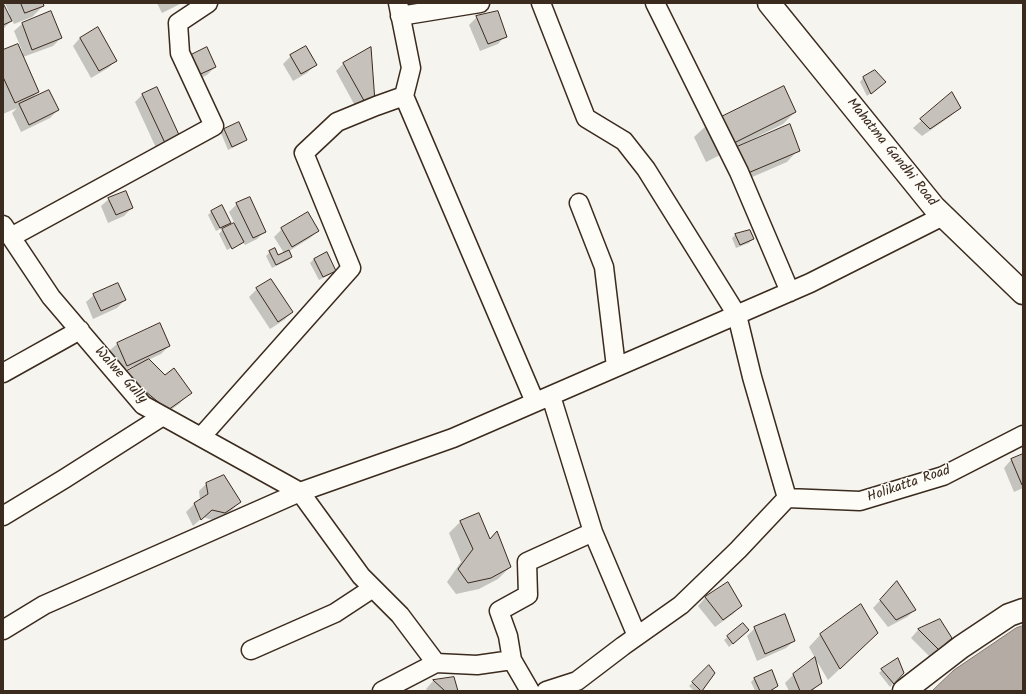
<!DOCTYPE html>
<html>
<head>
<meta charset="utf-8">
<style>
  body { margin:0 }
  #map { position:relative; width:1026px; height:694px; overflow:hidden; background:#f5f4ee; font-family:Kalam,sans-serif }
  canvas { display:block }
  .frame { position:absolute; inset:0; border:4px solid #3b2a1e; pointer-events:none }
</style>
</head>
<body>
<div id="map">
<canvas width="1026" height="694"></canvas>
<div class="frame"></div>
</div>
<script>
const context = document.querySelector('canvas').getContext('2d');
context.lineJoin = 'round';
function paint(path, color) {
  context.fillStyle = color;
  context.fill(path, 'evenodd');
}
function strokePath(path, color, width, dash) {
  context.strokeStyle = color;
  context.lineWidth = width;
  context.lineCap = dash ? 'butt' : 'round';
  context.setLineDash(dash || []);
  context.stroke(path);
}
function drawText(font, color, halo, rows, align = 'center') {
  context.font = font + ' Kalam,sans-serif';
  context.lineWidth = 3;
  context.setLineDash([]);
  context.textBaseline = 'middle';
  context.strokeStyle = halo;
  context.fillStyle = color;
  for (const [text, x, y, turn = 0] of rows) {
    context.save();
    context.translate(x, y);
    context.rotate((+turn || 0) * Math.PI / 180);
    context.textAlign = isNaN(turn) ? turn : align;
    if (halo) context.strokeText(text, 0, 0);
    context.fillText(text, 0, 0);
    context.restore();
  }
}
const water = new Path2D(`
  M1023,626v65h-91l22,-21 62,-42z`);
const shadow = new Path2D(`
  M5,3h37l1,3 -11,11 -18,7 -2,-4 -9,9v-25l5,12 2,-1z
  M157,3h25l-20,10z
  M51,13l10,25 -8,8 -30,11 15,35 -8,8 28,10 -8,8 -29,14 -9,-19 5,-5 -14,6v-63l18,3 2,-1 -9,-22 8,-7z
  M477,17l28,19 -7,8 -18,7 -11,-26z
  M80,38l36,23 -8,7 -17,10 -18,-32z
  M370,49l-4,61 -7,3 -23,-42 8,-8z
  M291,56l24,9 -8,8 -14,8 -10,-17z
  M178,66l37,1 -8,8 -21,10z
  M875,72l6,13 -14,11 -7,-14 3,-4z
  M143,94l35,42 -21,14 -22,-48z
  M951,94l8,14 -8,8 -29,20 -9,-8z
  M795,112l-12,12 -77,38 -12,-25 12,-11z
  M224,130l22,10 -4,3 -14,7 -7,-17z
  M740,146l1,1 57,3 -11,12 -51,22 -10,-24z
  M109,199l23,9 -8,8 -16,7 -7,-17z
  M237,204l28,27 -8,8 -12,6 -2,-3 -3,3v-2l-13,7 -8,-16 3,-4 13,-6 -6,-12z
  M212,211l17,11 -3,4 -10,5 -8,-16z
  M282,229l36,2 -8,7 -21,13 2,6 -3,3 -16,8 -6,-12 4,-4 8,5 6,-4 -10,-16z
  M749,231l4,8 -4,4 -13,5 -4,-10 3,-3z
  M326,253l9,17 -4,4 -12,6 -9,-17 4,-4z
  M270,280l22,32 -8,8 -14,9 -21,-32 8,-8z
  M94,295l31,5 -8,8 -24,11 -7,-17z
  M117,344l52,2 -8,8 -13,6 16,16 26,17 -11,11 -23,17 -43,-36 11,-11 11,-6 -1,-2 -15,7 -10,-22z
  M1023,455v33l-9,4 -10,-24 7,-8z
  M207,483l33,19 -8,8 -16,11 -13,-4 -10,9 -7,-14 8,-8 6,-4 -1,-9z
  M460,522l30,18 20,27 -12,12 -19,10 -23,5 -9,-12 14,-20 -12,-29z
  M728,584l13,22 -8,8 -18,13 -17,-21 7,-8z
  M890,590l25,20 -8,7 -19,10 -15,-19z
  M860,606l5,39 -37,35 -13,-22 6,24 -9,9h-23l-4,-8 8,-8 22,-17 -6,-11 11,-12z
  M939,620l4,26 -13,11 -19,-19 7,-8z
  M743,624l1,10 -15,13 -5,-7z
  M755,628l39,13 -8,7 -29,13 -10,-25z
  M709,666l-8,25h-7l-5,-5z
  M882,670l21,3 -13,14 -11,-14z
  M453,678l4,13h-29l-2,-2 7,-8z
  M755,678l22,8 -3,2v-1l-5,4h-14l-4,-9z`);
const building = new Path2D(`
  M3,3l9,18 -9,4z
  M21,3h22l1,3 -19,7z
  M51,11l11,27 -30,12 -10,-27z
  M498,11l9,26 -19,7 -12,-28z
  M98,27l19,34 -18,10 -19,-33z
  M18,44l21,48 -24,11 -12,-26v-27z
  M306,46l11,19 -16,9 -11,-19z
  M207,47l9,20 -22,10 -9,-19z
  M371,47l4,55 -8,4 -24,-43z
  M875,70l11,12 -15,12 -8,-17z
  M784,86l12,26 -78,39 -13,-26z
  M157,87l23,50 -15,6 -23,-49z
  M49,90l10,20 -30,15 -10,-21z
  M952,92l9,16 -31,21 -10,-10z
  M239,122l8,18 -15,7 -8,-18z
  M790,124l10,27 -52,22 -11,-26z
  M126,191l7,17 -17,7 -8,-17z
  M250,197l16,35 -13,6 -17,-35z
  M222,205l9,18 -11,5 -9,-17z
  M308,212l11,19 -27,16 -11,-19z
  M234,223l10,19 -12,7 -10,-20z
  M750,230l4,9 -14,6 -5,-11z
  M275,248l3,7 11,-5 3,7 -16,8 -7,-14z
  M327,252l9,19 -13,6 -9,-18z
  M271,279l22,33 -15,10 -22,-34z
  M118,283l8,17 -25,11 -8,-17z
  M160,323l10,23 -43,20 -10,-23z
  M149,359l16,16 9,-7 18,25 -24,17 -45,-37z
  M1023,454v30l-1,1 -11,-26z
  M224,475l17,27 -16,11 -13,-3 -11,10 -7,-17 14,-9 -2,-11z
  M479,513l11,26 7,-8 14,36 -20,11 -23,5 -10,-14 15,-20 -13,-28z
  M897,581l19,29 -20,10 -16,-20z
  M728,582l14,24 -19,14 -18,-23z
  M861,604l17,29 -38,36 -20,-35z
  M785,614l10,27 -30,13 -11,-27z
  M940,619l12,19 -13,12 -21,-21z
  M743,623l6,7 -16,14 -6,-8z
  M815,657l7,26 -12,8h-10l-7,-17z
  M898,658l6,15 -10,11 -13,-15z
  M709,665l6,8 -13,18h-1l-9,-9z
  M772,670l6,16 -8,5h-10l-6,-13z
  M454,677l4,14h-13l-12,-11z`);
const minor = new Path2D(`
  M398,3l13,65 -7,28 131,306
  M541,3l45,115 38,23 22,28 91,146 15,62 35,121
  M655,3l84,169 51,120
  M400,16l80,-13
  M579,203l25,64 12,100
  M3,225l48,72 92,108 157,87 61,84 39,39 36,48
  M11,237l203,-111 -34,-73 -2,-30 30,-20
  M3,373l77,-43
  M551,396l42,136 44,104
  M201,437l150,-169 -47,-115 33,-31 39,-16 28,-10
  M787,498l73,3 83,-25 80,-41
  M3,516l61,-37 99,-63
  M3,630l41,-25 256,-113 153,-54 357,-155 133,-67
  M251,650l84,-37 38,-25
  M512,660l-4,-24 -9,-25 29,-16 -1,-33 66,-30
  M382,691l54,-28 41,2 35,-5 18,31
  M546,691l31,-10 46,-35 58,-41 57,-55 49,-52`);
const major = new Path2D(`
  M769,3l165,204 89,86
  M904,691l57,-44 48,-32 14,-5`);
const streetNames = [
  ["Mahatma Gandhi Road",891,153,51],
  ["Walwe Gully",120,376,48],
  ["Holikatta Road",909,485,-19]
];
paint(water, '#b4aca4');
strokePath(water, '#84786e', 1);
paint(shadow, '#0003');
paint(building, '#c7c1bb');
strokePath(building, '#3b2a1e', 1);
strokePath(minor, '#3b2a1e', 21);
strokePath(major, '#3b2a1e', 25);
strokePath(minor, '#fdfcf7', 18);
strokePath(major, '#fdfcf7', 22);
drawText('14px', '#3b2a1e', '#fdfcf7', streetNames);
</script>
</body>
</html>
